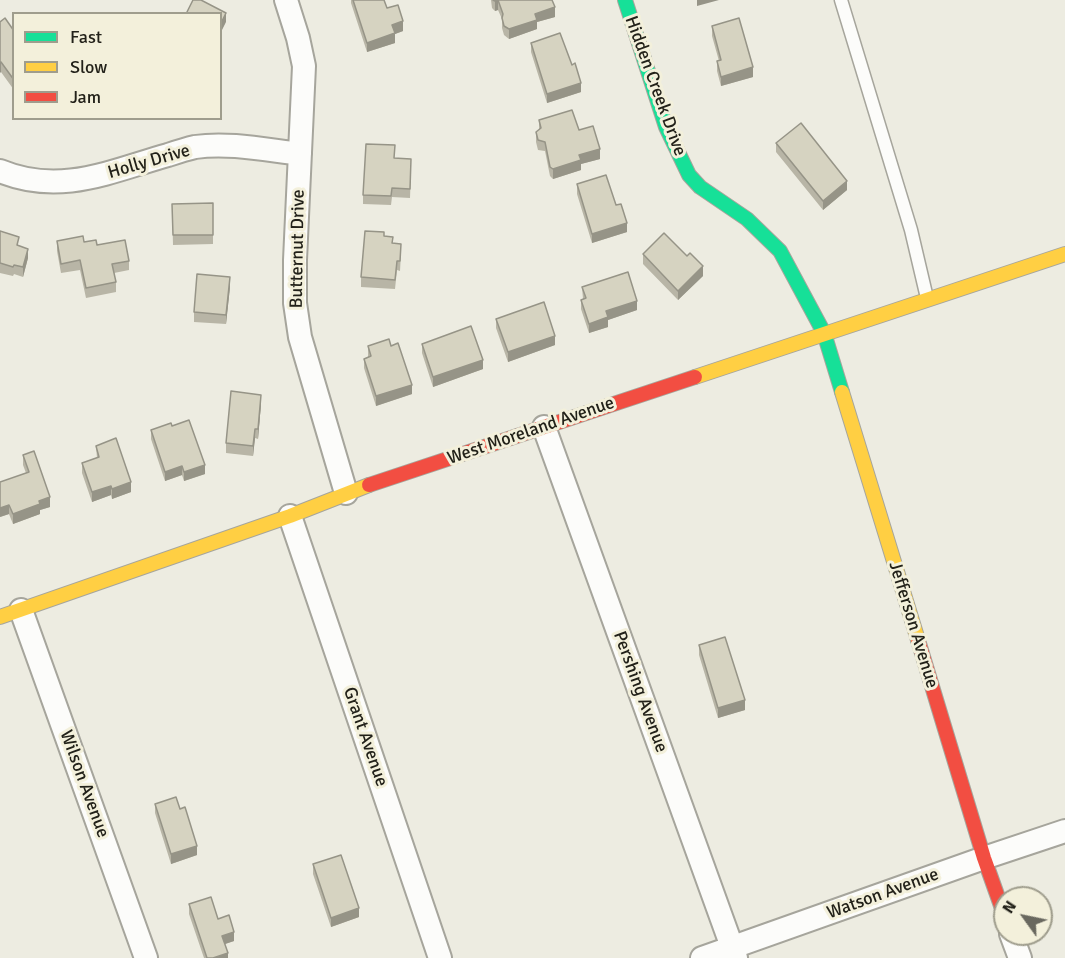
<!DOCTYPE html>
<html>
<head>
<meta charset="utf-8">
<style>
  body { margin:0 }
  #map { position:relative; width:1065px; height:958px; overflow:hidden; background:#edece1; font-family:Signika,sans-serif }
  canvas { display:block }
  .legend { position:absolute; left:12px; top:12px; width:210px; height:108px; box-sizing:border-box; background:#f3f0db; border:2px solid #9f9d8d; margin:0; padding:8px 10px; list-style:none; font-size:18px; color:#222119 }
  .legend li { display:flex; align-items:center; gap:12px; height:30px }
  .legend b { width:30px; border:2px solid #9f9d8d }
  .north { position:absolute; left:993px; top:886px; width:60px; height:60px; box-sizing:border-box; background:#f3f0db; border:2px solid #9f9d8d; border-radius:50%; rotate:303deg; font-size:16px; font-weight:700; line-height:24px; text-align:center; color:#222119 }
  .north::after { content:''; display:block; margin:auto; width:21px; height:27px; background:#69685f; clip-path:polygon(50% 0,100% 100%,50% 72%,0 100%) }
</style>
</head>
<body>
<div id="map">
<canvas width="1065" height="958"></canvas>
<ul class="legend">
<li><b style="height:8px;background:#16e098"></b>Fast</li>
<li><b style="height:8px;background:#ffcf43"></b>Slow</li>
<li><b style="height:8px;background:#f24e42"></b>Jam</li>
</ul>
<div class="north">N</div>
</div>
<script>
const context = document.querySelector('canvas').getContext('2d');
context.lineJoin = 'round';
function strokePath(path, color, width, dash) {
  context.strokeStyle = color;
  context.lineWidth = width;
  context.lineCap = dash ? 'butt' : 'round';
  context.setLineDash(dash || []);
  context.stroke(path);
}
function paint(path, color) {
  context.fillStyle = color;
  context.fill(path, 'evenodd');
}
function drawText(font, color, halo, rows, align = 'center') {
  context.font = font + ' Signika,sans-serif';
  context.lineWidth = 6;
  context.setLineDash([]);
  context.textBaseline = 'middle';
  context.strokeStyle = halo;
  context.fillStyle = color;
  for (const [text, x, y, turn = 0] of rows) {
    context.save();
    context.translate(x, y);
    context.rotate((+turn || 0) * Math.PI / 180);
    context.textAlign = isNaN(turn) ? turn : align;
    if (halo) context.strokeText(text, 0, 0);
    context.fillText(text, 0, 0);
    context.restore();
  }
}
const lane = new Path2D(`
  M841,0l70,230 16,68`);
const street = new Path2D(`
  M286,0l12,38 6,28 -9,194v43l5,34 46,156
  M0,171c60,25 111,0 168,-16 9,-3 18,-6 27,-8 34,-5 71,3 105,7
  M544,427l192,531
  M290,516l150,442
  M21,610l125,348
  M1011,934l9,24
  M702,958l282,-100 81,-27`);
const fast = new Path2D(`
  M625,0l41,127 23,48 11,12 47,32 33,32 44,82 18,59`);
const slow = new Path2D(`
  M695,377l370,-123
  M842,392l76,248
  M0,617l290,-101 79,-31`);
const jam = new Path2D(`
  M369,485l326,-108
  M918,640l66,218 21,59`);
const wall = new Path2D(`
  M351,0h33l3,8 16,23 -8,3v9l-28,9 -16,-49z
  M491,0h61l3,17 -18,5v7l-28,10 -5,-4 -2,-7v-9l-4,-9 -3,1 -3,-3z
  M0,22l14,9v59l-13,-18z
  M712,26l41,51 -32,9 -4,-15v-10h2l-7,-25z
  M531,43l50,49 -34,11 -16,-51z
  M539,120l40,10 21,29 -19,5v6l-28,9 -3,-3 -5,-25 -7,-1 -2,-8v-10l3,-2z
  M776,143l71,47 -24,20 -47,-58z
  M395,158l16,11 -1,29 -18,-1 -1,8 -28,-1v-9z
  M577,184l39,21 11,27 -35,11 -15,-49z
  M213,203v41l-40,1 -1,-41z
  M0,231l19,15 9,12 -5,19 -9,-3 -1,2 -13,-3z
  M384,236l9,7 8,10 -1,18 -3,-1 -2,19 -34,-2v-10z
  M57,241l27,1 13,3 32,16v9l-15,3 2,9v10l-30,6 -6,-28 -19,3 -4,-22z
  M643,254l60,22 -25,24 -35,-36z
  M230,287l-4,37 -32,-2v-10z
  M582,287l55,23 -29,10v7l-19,6 -8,-24v-9l2,-1z
  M496,319l59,26 -47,17 -12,-34z
  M422,344l61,25 -50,18 -11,-34z
  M368,346h23l21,48 -36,12 -12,-38v-9l4,-2z
  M261,404l-3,35 -3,-1 -2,18 -27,-3v-10z
  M172,426l33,48 -21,7 -2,-6 -17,6 -14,-42v-9z
  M96,446l35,46 -19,7 -1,-4 -19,7 -10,-29v-10l15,-5z
  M23,455l27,52 -10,3v4l-27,10 -4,-10 -9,3 26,-44 -3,-8z
  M699,645l46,65 -27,8 -19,-63z
  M155,804l25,5 17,46 -26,9 -16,-51z
  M313,864l46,53 -28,10 -18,-53z
  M189,904l29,15 16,22 -9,3 3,14h-24l-15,-44z`);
const shadedWall = new Path2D(`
  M498,0v10l-3,1v-10z
  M697,0h22l-22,6z
  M555,7v10l-18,5v7l-28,10v-10l26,-15z
  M226,13v9l-6,12v-9z
  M403,21v10l-8,3v9l-28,9v-9l25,-18z
  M1,62v10l-1,1v-10z
  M753,67v10l-32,9v-9z
  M581,83v9l-34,11v-9z
  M600,149v10l-19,5v6l-28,9v-10l26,-14z
  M847,181v9l-24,20v-9z
  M627,223v9l-35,11v-9z
  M28,249v9l-5,19v-10z
  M703,266v10l-25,24v-9z
  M230,277v10l-4,37v-9z
  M637,301v9l-29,10v7l-19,6v-9l17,-13z
  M555,336v9l-47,17v-10z
  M483,360v9l-50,18v-10z
  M412,385v9l-36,12v-10z
  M261,395v9l-3,35v-10z
  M255,429v9l-2,18v-10z
  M205,465v9l-21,7v-9z
  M182,466v9l-17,6v-9z
  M131,482v10l-19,7v-10z
  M111,486v9l-19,7v-10z
  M50,497v10l-10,3v4l-27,10v-10l26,-13z
  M9,505v9l-9,3v-9z
  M745,700v10l-27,8v-10z
  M197,846v9l-26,9v-10z
  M359,908v9l-28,10v-9z
  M234,932v9l-12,4v-9z
  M228,953v5h-15z`);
const building = new Path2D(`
  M193,0h8l25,13 -6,12v-11h-34z
  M353,0h31l3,8 11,-3 5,16 -11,4 3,8 -28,10z
  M493,0h59l3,7 -20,7 2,6 -28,9 -5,-3 -2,-8 1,-4 -5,-14 -3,1z
  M5,18l9,13v49l-13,-18 -1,1v-41z
  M739,18l14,49 -32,10 -4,-16 4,-1 -9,-34z
  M560,33l12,32 3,-2 6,20 -34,11 -16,-51z
  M572,110l7,20 14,-4 7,23 -21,6 2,5 -28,9 -3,-2 -5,-25 -7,-2 -2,-8 5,-4 -2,-8z
  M801,123l46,58 -24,20 -47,-58z
  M366,144l29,1 -1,13 17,1 -1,30 -18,-1 -1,8 -28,-1z
  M606,175l10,30 5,-1 6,19 -35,11 -15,-50z
  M213,203v32h-40l-1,-31z
  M0,231l19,6 -2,8 11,4 -5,18 -9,-2 -1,2 -13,-4z
  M365,231l19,1v4l9,1 -1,6 9,1 -1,17h-3l-2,19 -34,-3z
  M664,233l23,23 3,-3 13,13 -25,25 -35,-37z
  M83,236l1,6 12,-2 1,5 28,-5 4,21 -17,3 4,18 -30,6 -6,-28 -19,4 -4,-23z
  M628,272l9,29 -31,10 2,6 -19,7 -8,-24 5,-2 -4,-11z
  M197,274l33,3 -4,38 -32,-3z
  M544,302l11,34 -47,16 -12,-33z
  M471,326l12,34 -50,17 -11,-33z
  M389,339l2,7 7,-3 14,42 -36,11 -12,-37 7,-3 -3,-10z
  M231,391l30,4 -3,34h-3l-2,17 -27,-3z
  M189,420l16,45 -21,7 -2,-6 -17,6 -14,-42 20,-7 1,3z
  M116,438l15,44 -19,7 -1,-3 -19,6 -10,-29 17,-6 -3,-11z
  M34,451l16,46 -11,4 1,3 -27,10 -4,-9 -9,3v-26l29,-10 -6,-17z
  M725,637l20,63 -27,8 -19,-63z
  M176,797l4,12 5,-2 12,39 -26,8 -16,-50z
  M341,855l18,53 -28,10 -18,-54z
  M211,897l7,22 11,-4 5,17 -12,4 6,17 -15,5h-6l-18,-54z`);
const streetNames = [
  ["Hidden Creek Drive",655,86,70],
  ["Holly Drive",149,162,-16],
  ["Butternut Drive",298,249,-89],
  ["West Moreland Avenue",531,431,-19],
  ["Jefferson Avenue",913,625,73],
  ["Pershing Avenue",640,692,70],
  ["Grant Avenue",365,737,71],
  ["Wilson Avenue",84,784,70],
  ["Watson Avenue",883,894,-20]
];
strokePath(lane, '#a6a59c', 15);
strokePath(street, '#a6a59c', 26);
strokePath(fast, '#a6a59c', 16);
strokePath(slow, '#a6a59c', 16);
strokePath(jam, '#a6a59c', 16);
strokePath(lane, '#fcfcfa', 12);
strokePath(street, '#fcfcfa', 22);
strokePath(fast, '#16e098', 14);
strokePath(slow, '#ffcf43', 14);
strokePath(jam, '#f24e42', 14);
paint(wall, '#b8b5a6');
paint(shadedWall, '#969487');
paint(building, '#d6d3c1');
strokePath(building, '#969487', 1.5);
drawText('18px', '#222119', '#f3f0db', streetNames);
</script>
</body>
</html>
